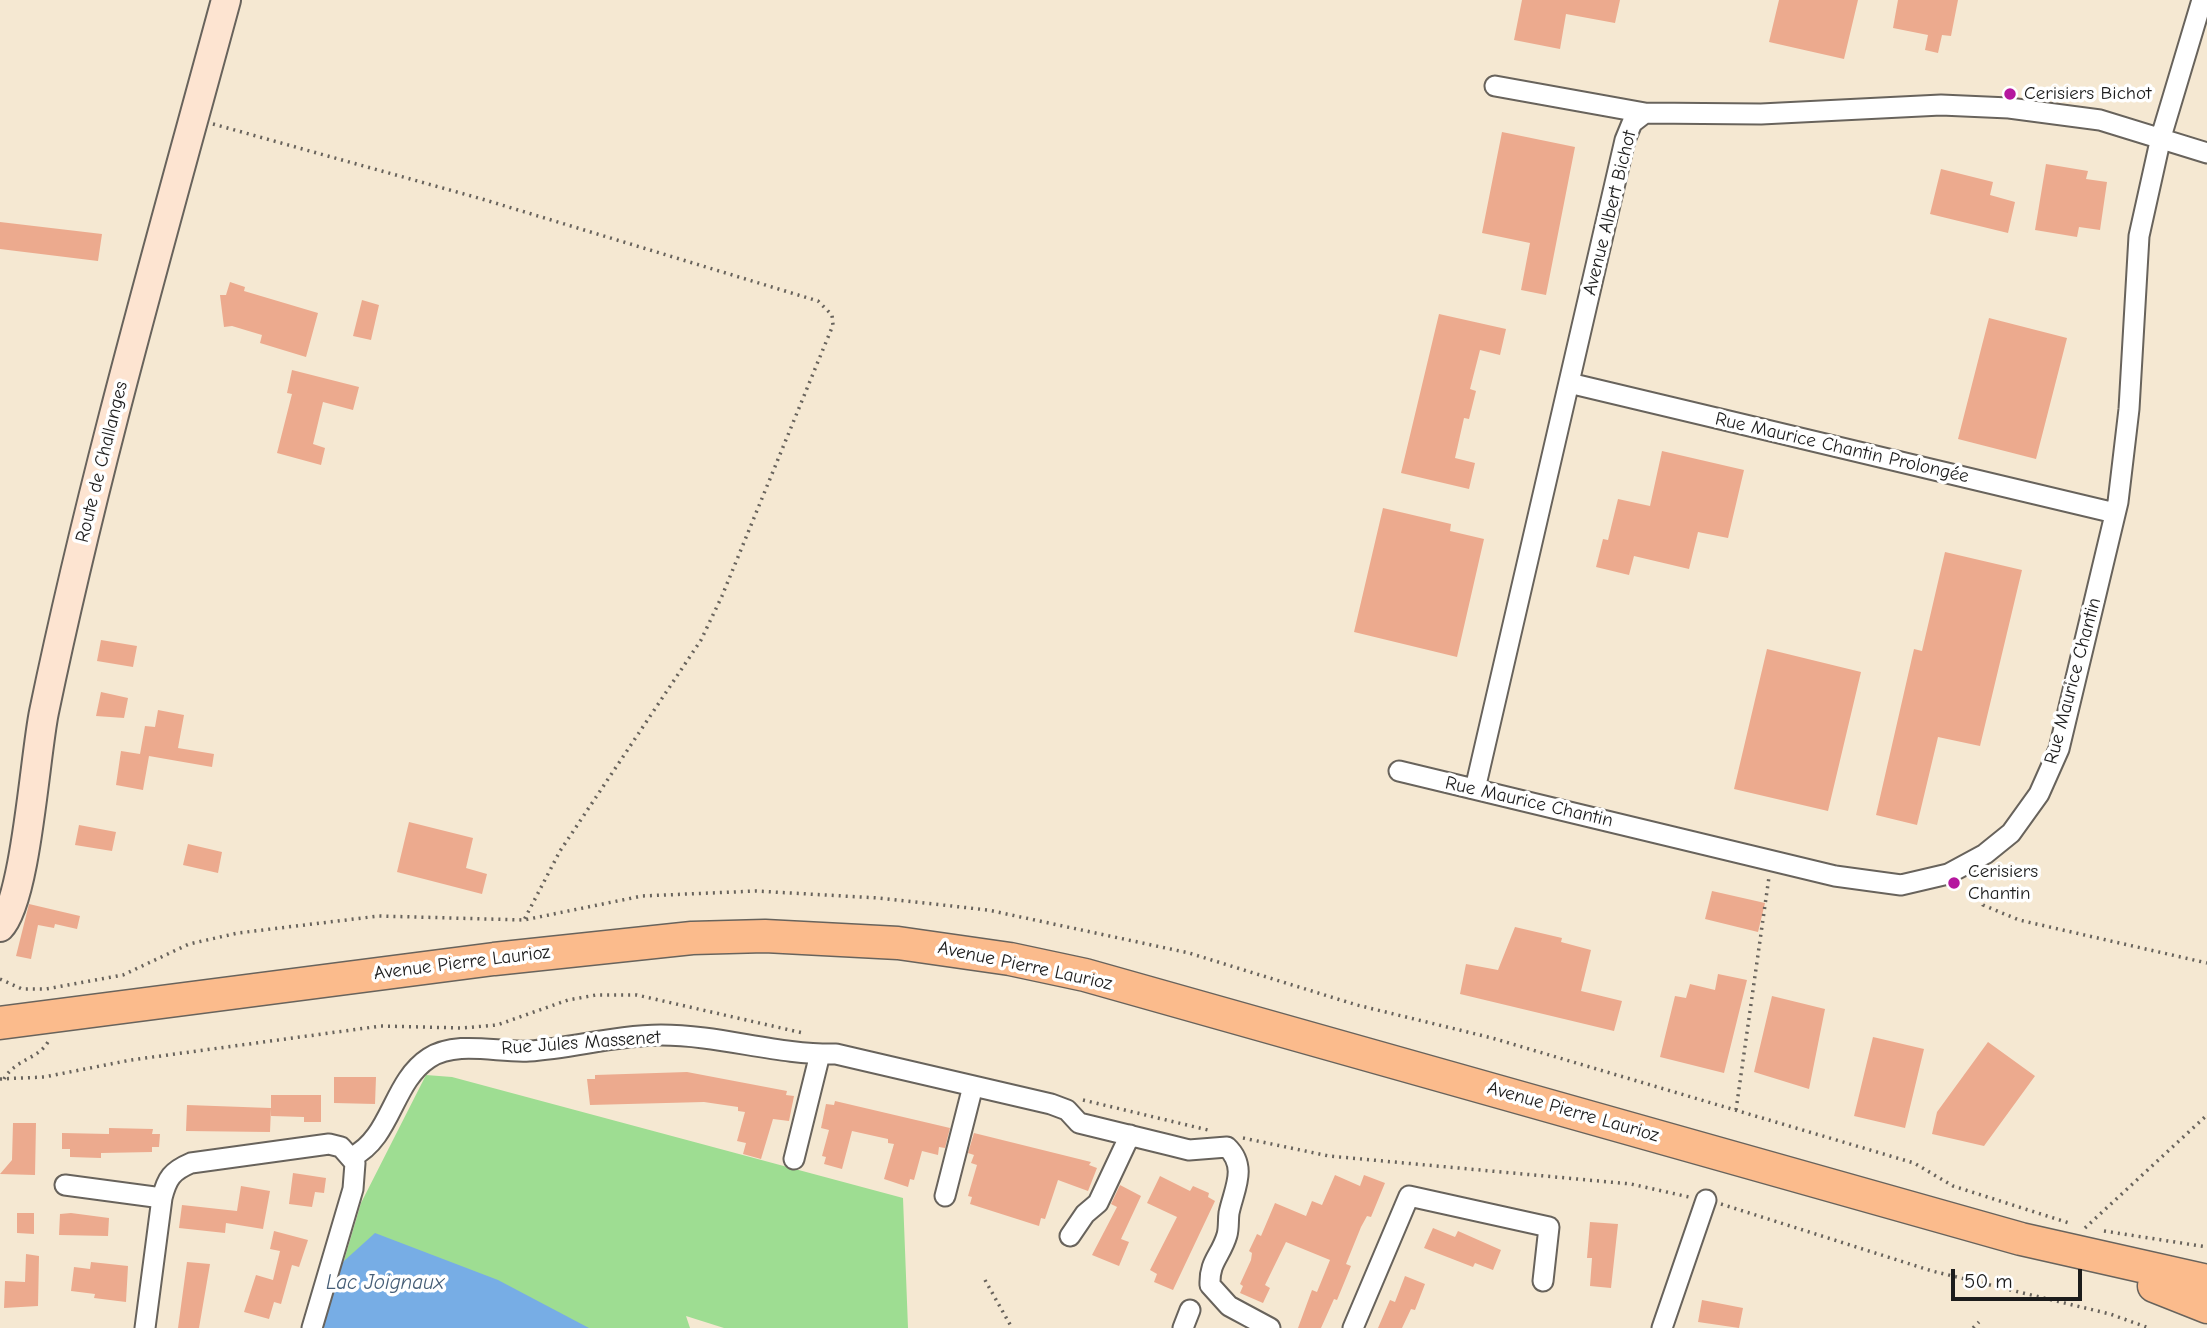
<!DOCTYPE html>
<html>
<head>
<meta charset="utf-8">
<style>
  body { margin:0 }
  #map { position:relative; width:2207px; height:1328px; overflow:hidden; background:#f5e8d2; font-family:"Comic Neue",sans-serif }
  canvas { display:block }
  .scale { position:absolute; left:1951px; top:1269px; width:131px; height:32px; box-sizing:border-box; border:4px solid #1c1c1c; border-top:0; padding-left:9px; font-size:21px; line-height:24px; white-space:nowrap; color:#1c1c1c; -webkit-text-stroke:5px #fff; paint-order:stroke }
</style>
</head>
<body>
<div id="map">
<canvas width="2207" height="1328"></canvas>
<div class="scale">50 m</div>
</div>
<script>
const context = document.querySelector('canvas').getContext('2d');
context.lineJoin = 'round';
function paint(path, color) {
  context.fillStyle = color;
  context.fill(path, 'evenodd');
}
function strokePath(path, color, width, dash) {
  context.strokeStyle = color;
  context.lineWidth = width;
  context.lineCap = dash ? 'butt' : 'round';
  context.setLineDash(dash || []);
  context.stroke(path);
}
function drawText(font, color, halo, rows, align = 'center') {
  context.font = font + ' "Comic Neue",sans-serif';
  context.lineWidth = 7;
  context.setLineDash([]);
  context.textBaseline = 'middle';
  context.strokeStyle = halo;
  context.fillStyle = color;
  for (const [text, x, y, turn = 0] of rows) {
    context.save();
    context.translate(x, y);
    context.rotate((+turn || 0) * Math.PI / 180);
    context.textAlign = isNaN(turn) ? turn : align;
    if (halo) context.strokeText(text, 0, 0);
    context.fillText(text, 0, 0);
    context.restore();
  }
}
const green = new Path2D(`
  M426,1075l26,2 451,121 5,130h-184l-38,-12 4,12h-366l37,-125z`);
const water = new Path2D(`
  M375,1233l123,47 91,48h-268l13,-58z`);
const building = new Path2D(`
  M1522,0h98l-5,23 -49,-9 -6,35 -46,-9z
  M1779,0h79l-14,59 -75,-17z
  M1898,0h60l-7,36 -9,-1 -4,18 -13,-3 3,-15 -35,-7z
  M1502,132l73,15 -29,148 -25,-5 9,-47 -48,-10z
  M2046,164l42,7 -2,8 21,3 -7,48 -21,-3 -2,10 -42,-7z
  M1941,169l52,13 -3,13 25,7 -7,31 -78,-19z
  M0,222l102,12 -4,27 -98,-12z
  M230,282l15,5 -1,4 74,22 -12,44 -46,-14 2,-8 -30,-9 -8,1 -4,-32h6z
  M362,300l17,5 -8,35 -18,-4z
  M1439,314l67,15 -6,26 -20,-5 -10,39 6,2 -7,28 -5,-1 -9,40 20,5 -6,26 -68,-16z
  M1989,318l78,20 -31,121 -78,-20z
  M292,370l67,17 -6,23 -30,-8 -10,42 12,4 -4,17 -44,-12 15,-59 -5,-1z
  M1662,451l82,19 -16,68 -30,-6 -9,37 -55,-13 -5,19 -33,-8 7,-28 5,1 10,-41 32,7z
  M1383,508l68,16 -1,7 34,8 -27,118 -103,-25z
  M1945,552l77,18 -42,176 -42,-9 -21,88 -41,-10 38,-166 8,2z
  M101,640l36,6 -4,21 -36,-6z
  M1767,649l94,23 -33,139 -94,-22z
  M101,692l27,6 -4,20 -28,-2z
  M158,710l26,5 -6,33 36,6 -2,13 -63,-11 -6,34 -27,-5 5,-34 19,3 5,-28 10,1z
  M409,822l64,16 -7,30 21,6 -5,20 -85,-22z
  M79,825l37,7 -4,19 -37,-6z
  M188,844l34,8 -4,21 -35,-8z
  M1712,891l53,12 -7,29 -53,-13z
  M29,904l51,12 -3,13 -22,-5 -1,4 -16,-3 -7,34 -15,-3z
  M1515,927l47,11 -1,4 30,8 -10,41 41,10 -8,30 -154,-37 6,-30 32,6z
  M1718,974l29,6 -23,93 -64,-16 15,-61 11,2 4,-14 25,6z
  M1772,996l53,13 -16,80 -55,-17z
  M1873,1037l51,12 -19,79 -51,-12z
  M1988,1042l47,34 -51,70 -52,-12 5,-22z
  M687,1072l100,19 -1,4 8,1 -5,25 -16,-2 -12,40 -18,-5 3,-11 -9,-2 8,-29 -7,-1v-4l-34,-5 -114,3 -3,-26h8v-4z
  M334,1077h42l-1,27 -41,-1z
  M271,1095h50v27h-17v-5l-33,-1z
  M835,1101l115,27 -5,20 -6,-1 -1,8 -16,-4 -8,29 -4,-1 -2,8 -24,-8 10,-35 -6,-1v-4l-36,-8 -10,38 -18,-5 2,-7 -4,-1 7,-26 -8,-2 5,-24 8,1z
  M187,1105l84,3 -1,24 -84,-1z
  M13,1123h23l-1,52 -35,-1 12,-14z
  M109,1128l44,1 -1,5h8l-1,13h-7v5l-51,1v5l-31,-1v-8h-8v-16l47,1z
  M974,1133l117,29 -2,3 8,3 -9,23 -30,-11 -13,39 -4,-1 -2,8 -69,-22 2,-7 -4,-1 9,-31 -6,-2 3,-8 -6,-2z
  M293,1173l33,5 -2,15 -9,-1 -3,15 -23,-3z
  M1335,1175l25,11 4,-11 21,8 -14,34 -4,-1 -6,11 -15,37 5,2 -14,34 -3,-1 -13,29h-23l14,-38 5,2 13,-32 -44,-18 -21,43 5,3 -7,15 -23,-10 3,-7 -3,-2 11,-24 1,-7 -3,-2 8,-17 4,2 14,-33 31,13 6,-15 10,4z
  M1160,1176l30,15 3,-5 16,7 -1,4 7,4 -42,89 -19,-8 3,-8 -7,-4 27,-53 -30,-14z
  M1120,1185l21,11 -20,43 8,3 -10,24 -27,-11 25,-48 -6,-3z
  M241,1186l29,5 -7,38 -37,-6 -1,10 -46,-5 3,-23 55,6z
  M17,1213h17v21l-17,-1z
  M71,1213l38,5 -1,18 -49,-1 1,-21z
  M1590,1222l28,2 -7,64 -21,-2 2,-28h-5z
  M1433,1228l22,9 3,-6 43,19 -8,20 -18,-7 -2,4 -49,-19z
  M274,1231l34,9 -9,27 -7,-2 -11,39 -7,-2 -5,17 -25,-7 12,-37 17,5 7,-29 -10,-2z
  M26,1254l13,2 -1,50 -34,2 1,-27 20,1z
  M91,1262l37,4 -2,36 -32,-4 1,-4 -24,-3 3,-24 16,2z
  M187,1262l23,2 -11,64h-21z
  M1405,1276l20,8 -10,26 -4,-1 -9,19h-24l12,-28 5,2z
  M1702,1300l41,8 -4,20 -41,-6z`);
const path = new Path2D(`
  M213,124l269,75 336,102 14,14 1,10 -111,271 -21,44 -141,211 -36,69
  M1975,878l8,27 36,15 188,43
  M0,979l22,10h24l77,-14 66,-31 49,-11 141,-17 145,4 118,-24 114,-5 122,7 110,12 201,43 168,52 135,33 422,125 39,23 116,37
  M0,1079l44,-2 87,-17 250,-34 81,2 35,-3 71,-25 28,-5h41l166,38
  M4,1079c11,-20 36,-20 45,-39
  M1083,1100l125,30
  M1736,1110l33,-233
  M1243,1138l86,18 302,28 58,13
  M1721,1204l211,67 178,43 39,14
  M2085,1228l122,-113
  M2104,1231l103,16
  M985,1280l27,48
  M1973,1328l6,-6`);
const street = new Path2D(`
  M1495,86l150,27
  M1569,383l546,130
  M1399,771l436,105 66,9 47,-11 37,-20 26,-21 28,-39 20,-45 59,-247 11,-93 10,-173 22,-99 41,-137
  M1475,789l150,-649 7,-17 13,-10 116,1 180,-9 68,3 91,12 107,33
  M352,1157c40,-20 40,-75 77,-99 28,-18 69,-5 100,-7 44,-3 88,-16 132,-16 59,0 116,20 175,19l215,50 16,6 12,13 90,22 20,5 38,-3c21,20 7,42 2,66 -1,7 0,15 -2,22 -6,21 -18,26 -17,50l19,21 41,22
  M794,1159l26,-105
  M65,1185l97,13c5,-20 10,-27 29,-35l138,-19 12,3 14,16 -2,26 -41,139
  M945,1196l28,-110
  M1070,1236l15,-22 13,-11 32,-68
  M145,1328l17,-130
  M1183,1328l7,-18
  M1353,1328l56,-132 140,31 -6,54
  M1662,1328l44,-128`);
const secondary = new Path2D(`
  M0,927c26,-26 35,-172 44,-215 50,-240 118,-476 182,-712`);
const primary = new Path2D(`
  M0,1023l494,-64 198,-21 73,-2 133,7 112,16 75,16 936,264 186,42
  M2154,1286l53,21`);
const markers = [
  [2010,94,7,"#b5179e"],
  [1954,883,7,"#b5179e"]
];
const poiNames = [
  ["Cerisiers Bichot",2024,94],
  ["Cerisiers",1968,872],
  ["Chantin",1968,894]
];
const streetNames = [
  ["Avenue Albert Bichot",1610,213,-76],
  ["Rue Maurice Chantin Prolongée",1842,448,13],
  ["Route de Challanges",102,462,-76],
  ["Rue Maurice Chantin",2073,681,-75],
  ["Rue Maurice Chantin",1529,802,13],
  ["Avenue Pierre Laurioz",462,963,-7],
  ["Avenue Pierre Laurioz",1025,966,12],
  ["Rue Jules Massenet",581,1043,-4],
  ["Avenue Pierre Laurioz",1573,1112,16]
];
const waterNames = [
  ["Lac Joignaux",385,1283]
];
paint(green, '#9edd92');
paint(water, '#77ade5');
paint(building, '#ecaa8e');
strokePath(street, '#68635c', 23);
strokePath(secondary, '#68635c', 32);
strokePath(primary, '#68635c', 35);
strokePath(path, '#68635c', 3.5, [2, 5]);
strokePath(street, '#fff', 19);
strokePath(secondary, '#fde4d1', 28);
strokePath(primary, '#fbbb8c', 32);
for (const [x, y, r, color] of markers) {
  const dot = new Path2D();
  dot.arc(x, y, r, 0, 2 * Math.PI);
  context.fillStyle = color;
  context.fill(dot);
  strokePath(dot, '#fff', 2.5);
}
drawText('19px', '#1c1c1c', '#fff', poiNames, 'left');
drawText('19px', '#1c1c1c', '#fff', streetNames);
drawText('italic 21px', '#455d76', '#fff', waterNames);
</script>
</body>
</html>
